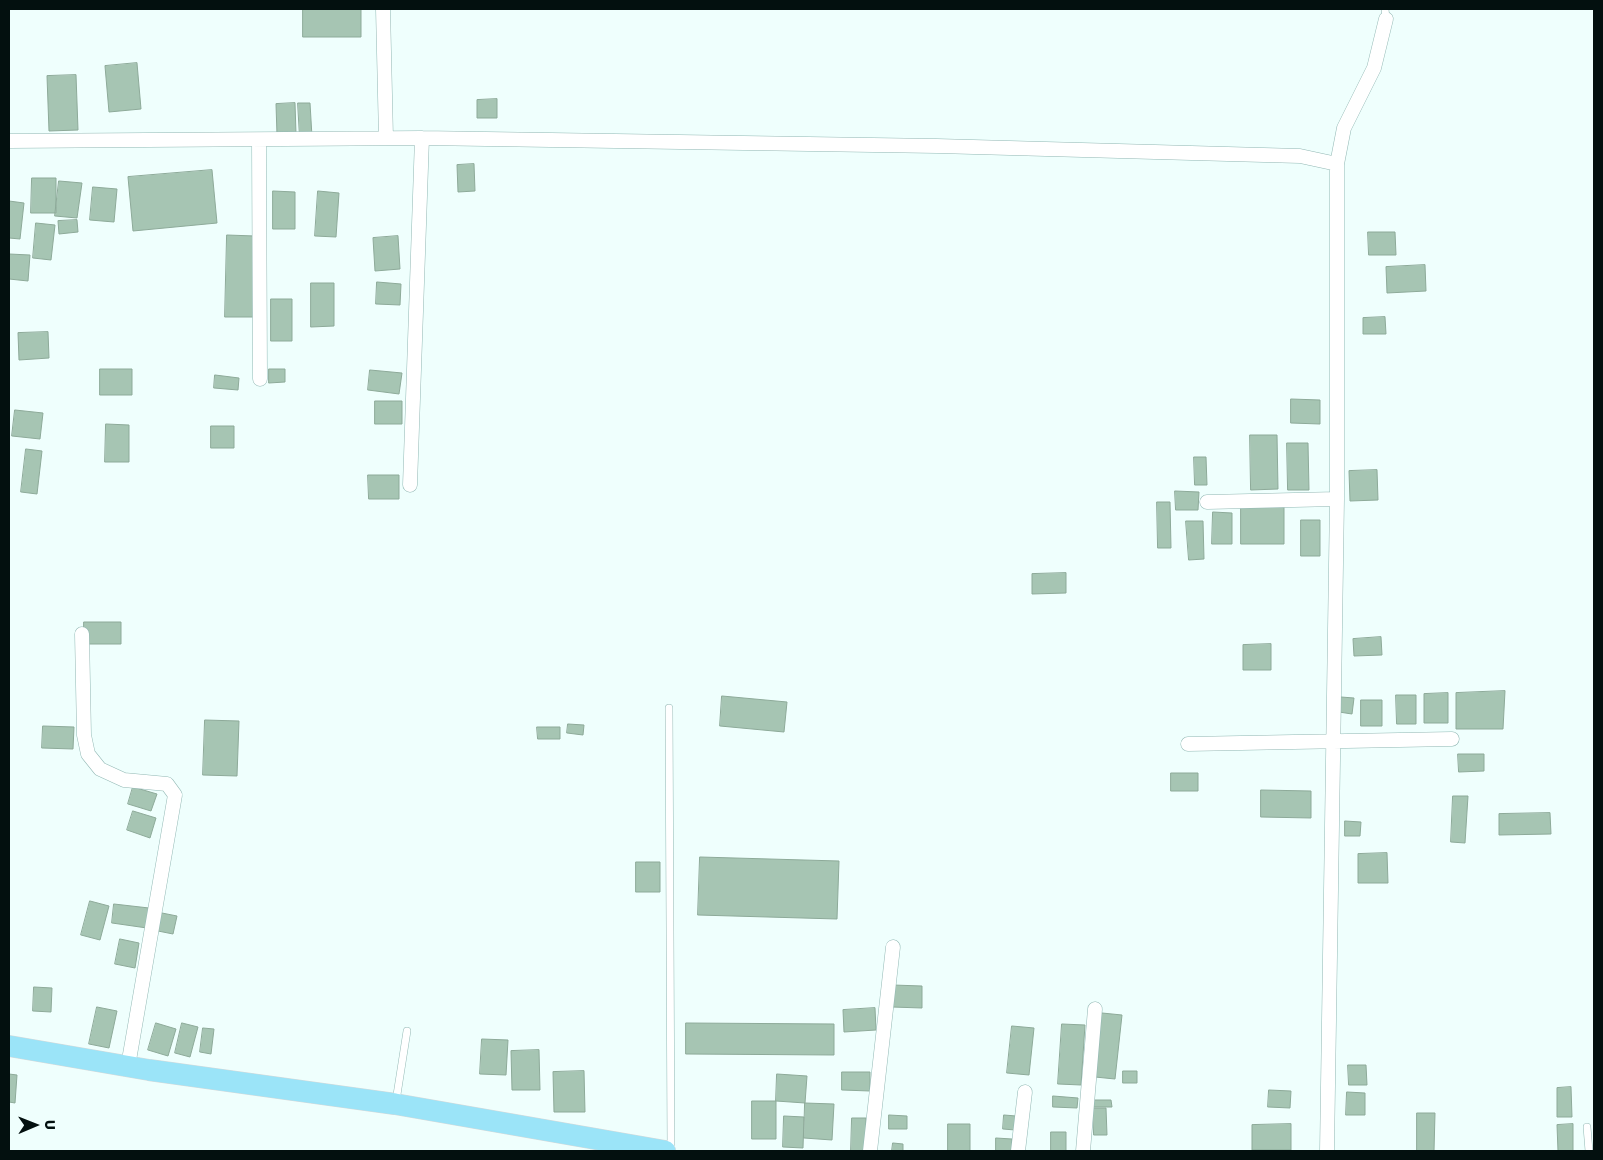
<!DOCTYPE html>
<html>
<head>
<meta charset="utf-8">
<style>
  body { margin:0 }
  #map { position:relative; width:1603px; height:1160px; overflow:hidden; background:#effffd; font-family:Poppins,sans-serif }
  canvas { display:block }
  .frame { position:absolute; inset:0; border:10px solid #03100f; pointer-events:none }
  .north { position:absolute; left:10px; top:1100px; width:50px; height:50px; -webkit-text-stroke:4px #effffd; paint-order:stroke; rotate:89deg; font-size:14px; font-weight:700; line-height:20px; text-align:center; color:#03100f }
  .north::after { content:''; display:block; margin:auto; width:18px; height:22px; background:#03100f; clip-path:polygon(50% 0,100% 100%,50% 72%,0 100%) }
</style>
</head>
<body>
<div id="map">
<canvas width="1603" height="1160"></canvas>
<div class="frame"></div>
<div class="north">U</div>
</div>
<script>
const context = document.querySelector('canvas').getContext('2d');
context.lineJoin = 'round';
function paint(path, color) {
  context.fillStyle = color;
  context.fill(path, 'evenodd');
}
function strokePath(path, color, width, dash) {
  context.strokeStyle = color;
  context.lineWidth = width;
  context.lineCap = dash ? 'butt' : 'round';
  context.setLineDash(dash || []);
  context.stroke(path);
}
const building = new Path2D(`
  M303,9h58v28h-58z
  M137,63l4,46 -32,3 -4,-46z
  M76,75l2,55 -29,1 -2,-55z
  M497,99v19h-20v-18z
  M295,103l1,31 -19,1 -1,-31z
  M298,103h12l2,34 -12,1z
  M474,164l1,27 -17,1 -1,-27z
  M212,170l5,53 -84,8 -5,-54z
  M32,178h24v35h-25z
  M59,181l23,2 -5,35 -22,-2z
  M93,187l24,2 -3,33 -24,-2z
  M273,191l22,1v37h-22z
  M318,191l21,2 -3,44 -21,-1z
  M9,201l15,2 -4,36 -11,-1z
  M77,220l1,12 -19,2 -1,-13z
  M36,223l19,2 -4,35 -18,-2z
  M1368,232h27l1,23h-27z
  M227,235l28,1 -2,81h-28z
  M398,236l2,33 -25,2 -2,-33z
  M9,254l21,1 -2,26 -19,-2z
  M1425,265l1,26 -39,2 -1,-26z
  M377,282l24,2 -1,21 -24,-1z
  M311,283h23v43l-23,1z
  M271,299h21v42h-21z
  M1385,317l1,17h-23v-16z
  M48,332l1,26 -30,2 -1,-27z
  M100,369h32v26h-32z
  M269,369h16v13l-16,1z
  M370,370l32,3 -3,21 -31,-4z
  M215,375l24,3 -1,12 -24,-2z
  M1291,399l29,1v24l-29,-1z
  M375,401h27v23h-27z
  M15,410l28,3 -3,26 -28,-3z
  M106,424l23,1v37h-24z
  M211,426h23v22h-23z
  M1250,435h27l1,54 -27,1z
  M1287,443h21l1,47h-21z
  M26,449l16,2 -5,43 -16,-2z
  M1194,457h12l1,28h-12z
  M1377,470l1,30 -28,1 -1,-30z
  M368,475h31v24h-30z
  M1175,491l24,1 -1,18h-22z
  M1157,502h13l1,46h-13z
  M1241,507h43v37h-43z
  M1213,512l19,1v31h-20z
  M1301,520h19v36h-19z
  M1186,521h17l1,38 -15,1z
  M1066,573v20l-34,1v-20z
  M84,622h37v22h-37z
  M1381,637l1,18 -28,1 -1,-17z
  M1271,644v26h-28v-25z
  M1505,691l-2,38h-47v-36z
  M1448,693v30h-24v-29z
  M1396,695h20v29h-19z
  M722,696l65,6 -3,30 -64,-6z
  M1341,697l13,1 -2,16 -13,-2z
  M1361,700h21v26h-21z
  M205,720l34,1 -2,55 -34,-1z
  M568,724l16,1 -1,10 -16,-2z
  M43,726l31,1 -1,22 -31,-1z
  M537,727h23v12h-22z
  M1458,754h26v17l-25,1z
  M1171,773h27v18h-27z
  M133,787l24,7 -6,17 -23,-7z
  M1261,790l50,1v27l-50,-1z
  M1453,796h15l-3,47 -14,-1z
  M133,811l23,7 -6,20 -23,-8z
  M1550,813l1,21 -52,1v-21z
  M1345,821l16,1 -1,14h-15z
  M1387,853l1,30h-30v-29z
  M700,857l139,4 -2,58 -139,-4z
  M636,862h24v30h-24z
  M90,901l19,5 -9,34 -19,-5z
  M114,904l35,4 -2,20 -35,-5z
  M157,912l20,4 -4,18 -20,-4z
  M120,939l19,4 -4,25 -20,-4z
  M893,985l29,1v22l-30,-1z
  M34,987l18,1 -1,24 -18,-1z
  M97,1007l20,4 -8,37 -20,-4z
  M875,1008l1,22 -32,2 -1,-22z
  M1102,1013l20,2 -7,64 -20,-2z
  M156,1023l20,6 -8,27 -20,-6z
  M182,1023l16,4 -8,30 -15,-4z
  M686,1023l148,1v31l-148,-1z
  M1062,1024l23,1 -4,60 -23,-1z
  M1012,1026l22,2 -5,47 -22,-2z
  M203,1028l11,1 -3,25 -11,-2z
  M482,1039l26,1 -2,35 -26,-1z
  M539,1050l1,40h-28l-1,-39z
  M1348,1065h18l1,20h-18z
  M584,1071l1,41h-31l-1,-40z
  M1123,1071h14v12h-14z
  M842,1072h28v19l-28,-1z
  M9,1074l8,1 -2,28 -6,-1z
  M777,1074l30,2 -2,27 -29,-2z
  M1571,1087l1,30h-15v-29z
  M1269,1090l22,1 -1,17 -22,-1z
  M1347,1092l18,1v22h-19z
  M1053,1096l25,2 -1,10 -24,-1z
  M1093,1100h18l1,7h-19z
  M752,1101h24v38h-24z
  M805,1103l29,1 -2,36 -28,-2z
  M1093,1108h13l1,27h-13z
  M1417,1113h18l-1,38h-17z
  M889,1115l18,1v13h-18z
  M1004,1115l12,1 -1,14 -12,-1z
  M784,1116l20,1 -1,31 -20,-1z
  M852,1118h14l-1,33h-14z
  M948,1124h22v27h-22z
  M1291,1124v26h-39v-25z
  M1573,1124v27h-15l-1,-26z
  M1051,1132h15v19h-15z
  M996,1138l16,1v12h-16z
  M893,1143l10,1v7h-11z`);
const service = new Path2D(`
  M1385,9l1,10
  M669,708l2,443
  M396,1101l11,-70
  M1587,1127l2,24`);
const minor = new Path2D(`
  M383,9l3,129
  M259,140l1,239
  M9,141l413,-3 515,8 363,10 37,8
  M410,485l12,-347
  M1207,502l130,-3
  M82,634l2,101 4,19 12,15 24,11 43,4 8,11 -47,271
  M1188,744l264,-5
  M870,1151l23,-204
  M1018,1151l7,-59
  M1083,1151l12,-142
  M1327,1151l10,-652v-335l7,-36 30,-60 12,-49`);
const primary = new Path2D(`
  M9,1046l140,24 246,34 270,47`);
paint(building, '#a6c5b3');
strokePath(building, '#8daa99', 1);
strokePath(service, '#92b8b4', 8);
strokePath(minor, '#92b8b4', 15);
strokePath(primary, '#d7d9d9', 22);
strokePath(service, '#fff', 7);
strokePath(minor, '#fff', 14);
strokePath(primary, '#9be4f8', 21);
</script>
</body>
</html>
